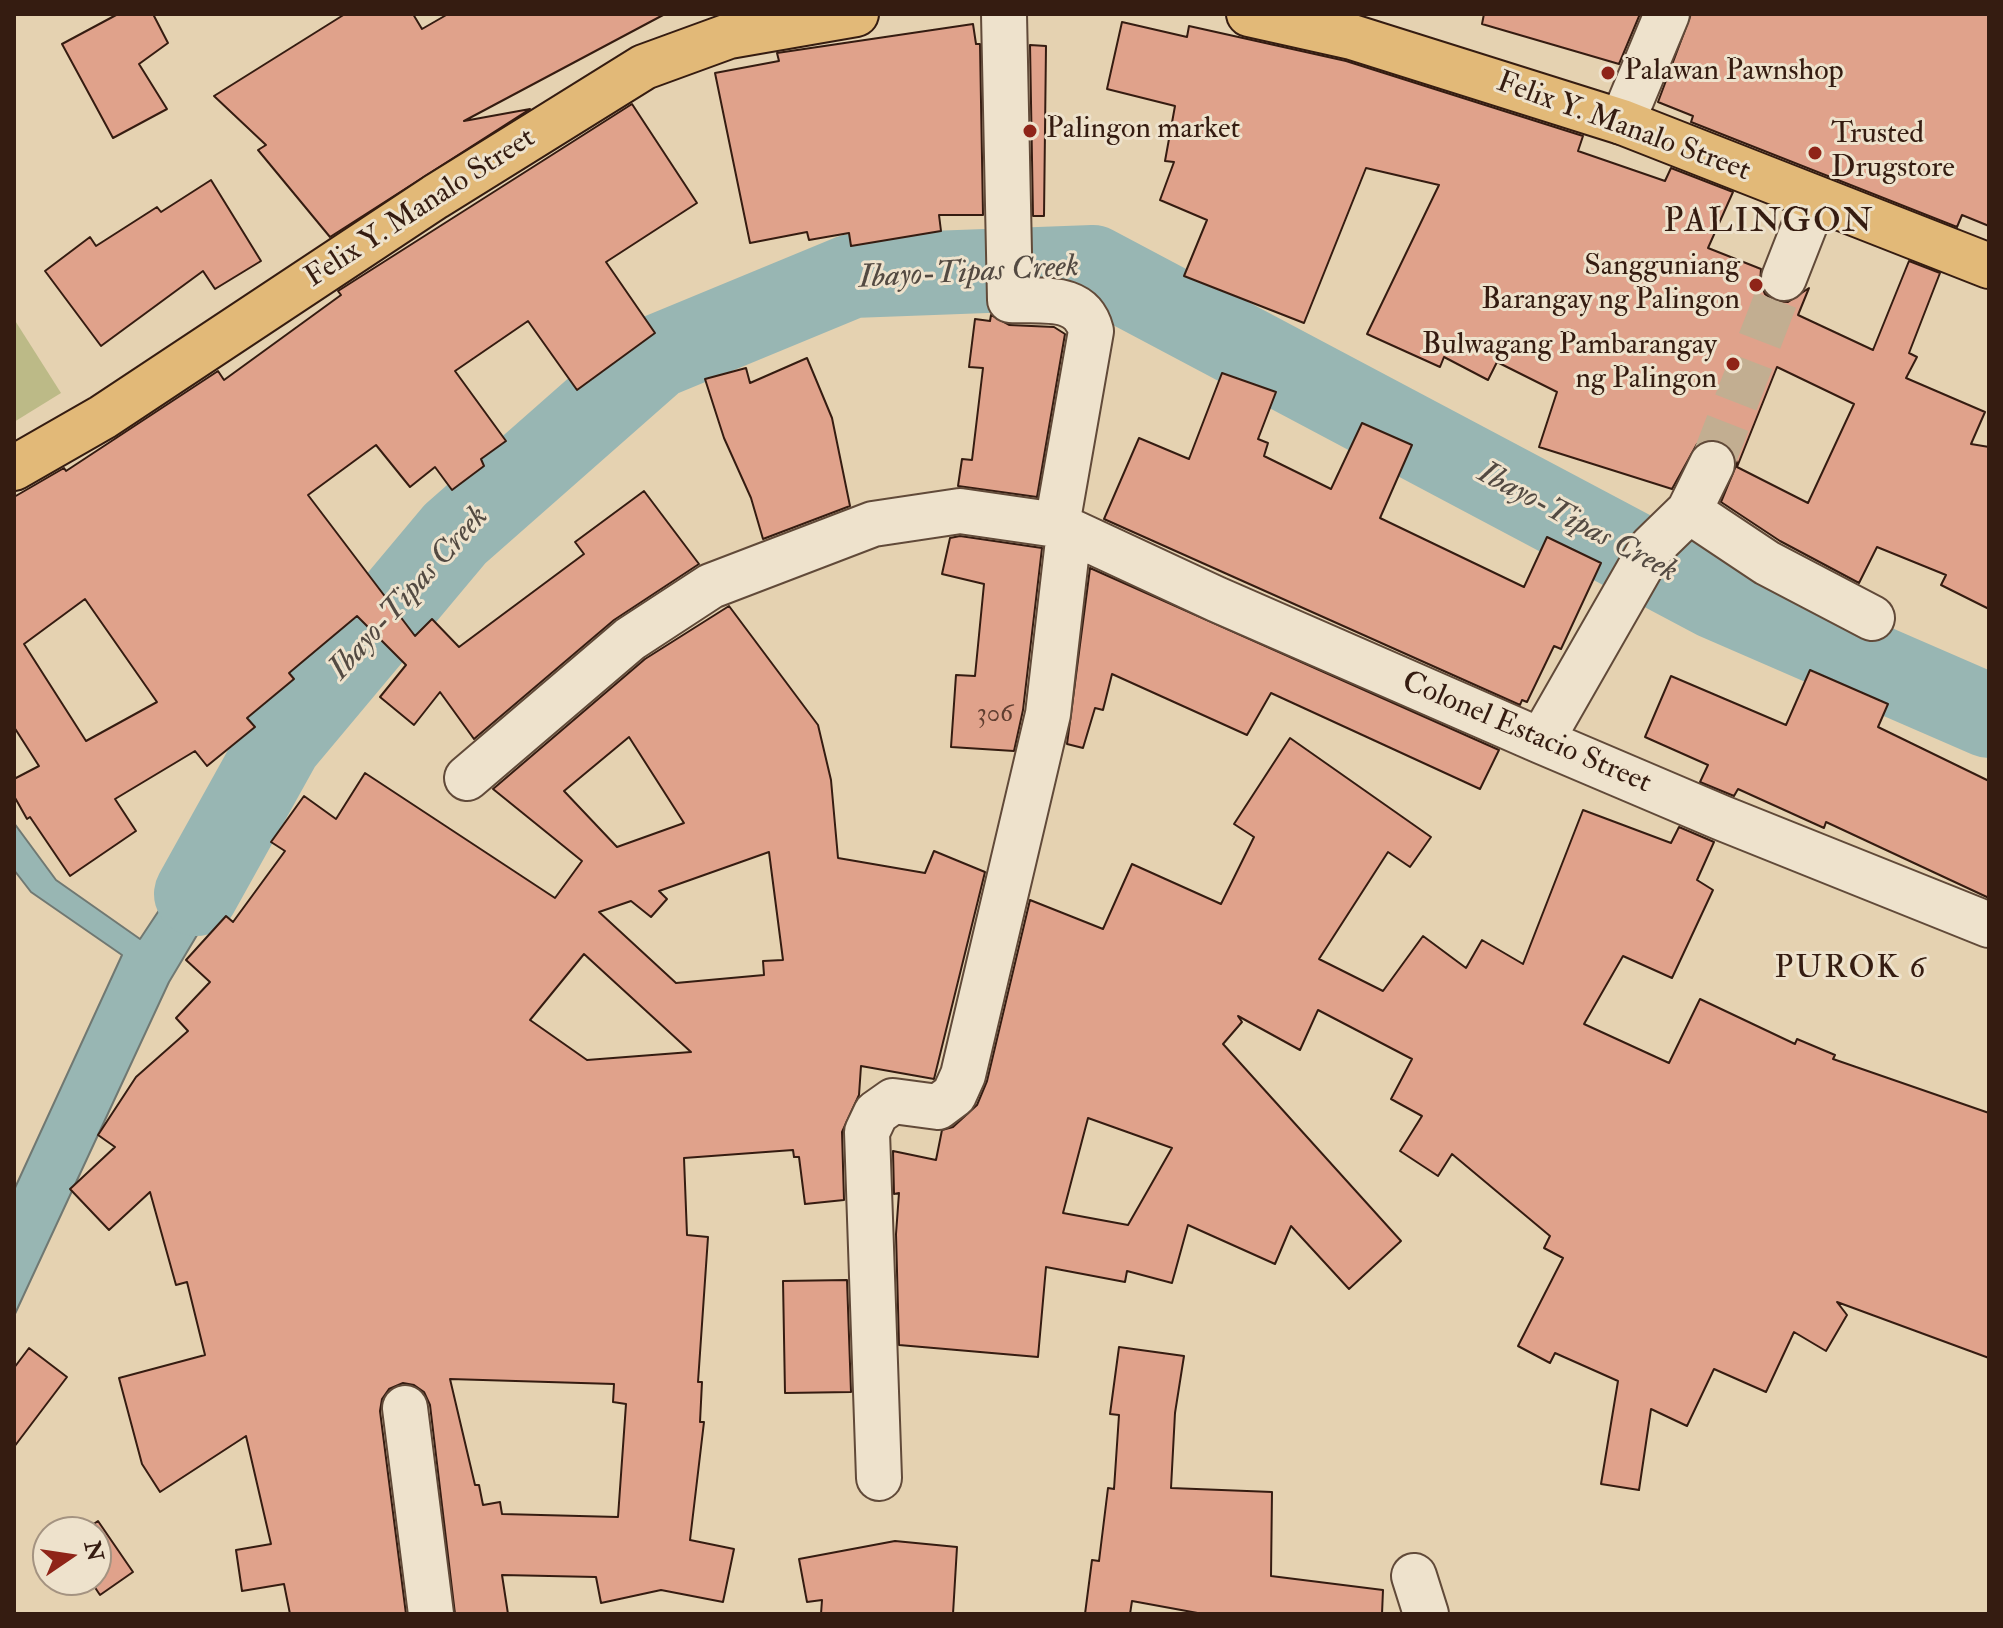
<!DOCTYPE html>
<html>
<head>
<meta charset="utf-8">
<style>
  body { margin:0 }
  #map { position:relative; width:2003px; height:1628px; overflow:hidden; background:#e5d2b1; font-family:"IM FELL Double Pica",serif }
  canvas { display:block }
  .frame { position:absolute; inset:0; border:16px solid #351c11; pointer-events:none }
  .north { position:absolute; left:32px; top:1516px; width:80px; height:80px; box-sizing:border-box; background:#eee2cc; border:2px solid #a49381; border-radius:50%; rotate:77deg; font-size:22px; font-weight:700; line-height:32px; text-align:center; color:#351c11 }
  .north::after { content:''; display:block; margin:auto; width:28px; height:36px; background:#8f2418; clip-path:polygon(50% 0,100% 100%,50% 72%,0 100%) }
</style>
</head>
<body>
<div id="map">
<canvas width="2003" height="1628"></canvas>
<div class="frame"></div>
<div class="north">N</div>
</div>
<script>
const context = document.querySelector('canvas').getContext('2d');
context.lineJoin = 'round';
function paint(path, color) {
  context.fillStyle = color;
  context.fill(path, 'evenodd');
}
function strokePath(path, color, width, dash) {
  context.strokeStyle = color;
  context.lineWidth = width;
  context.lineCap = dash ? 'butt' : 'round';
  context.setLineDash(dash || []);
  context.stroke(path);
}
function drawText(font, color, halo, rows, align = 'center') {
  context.font = font + ' "IM FELL Double Pica",serif';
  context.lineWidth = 6;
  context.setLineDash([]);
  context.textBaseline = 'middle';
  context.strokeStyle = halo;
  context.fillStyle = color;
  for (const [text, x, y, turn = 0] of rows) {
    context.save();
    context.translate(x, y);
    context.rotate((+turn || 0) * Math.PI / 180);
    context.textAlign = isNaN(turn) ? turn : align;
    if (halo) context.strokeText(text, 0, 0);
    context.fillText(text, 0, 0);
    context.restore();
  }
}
const green = new Path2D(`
  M14,319l47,74 -47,29z`);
const water = new Path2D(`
  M242,785l31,23 -104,174 -155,334v-126l108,-235 -91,-63 -17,-22v-47l42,57 84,59z`);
const river = new Path2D(`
  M196,894l84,-151 175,-209 201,-177 196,-81 241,-9 622,330 274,119`);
const building = new Path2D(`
  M118,14h35l15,29 -29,21 28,45 -54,29 -51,-94z
  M345,14h68l9,15 26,-15h217l-201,107 66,-12 -200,128 -72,-87 8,-5 -52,-49z
  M1484,14h156l-21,50 -137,-40z
  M1691,14h298v212l-27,-11 -5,12 -266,-105 2,-6 -35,-14z
  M1122,22l65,15 2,-11 157,35 237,75 -5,15 87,30 6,-13 62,24 -25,56 53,21 -1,13 5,12 9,7 14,1 21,-14 -11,27 75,35 36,-89 31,12 -31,80 8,4 -11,21 79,34 -14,32 18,3v162l-48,-24 5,-10 -69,-28 -18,36 -79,-42 -59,-39 16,-39 -4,-12 -11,-10 -12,-2 -13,5 -25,45 -133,-42 18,-55 -60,-30 -9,18 -44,-23 -4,10 -73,-33 72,-149 -73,-17 -62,155 -120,-47 23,-56 -47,-20 14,-38 -9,-1 10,-55 -68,-17zM1777,367l77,37 -46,99 -71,-36z
  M973,24l3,20h4l3,171h-44l2,16 -90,15 -2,-13 -40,7 -2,-8 -57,11 -35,-170 64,-12 -2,-8z
  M1030,45l16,1 -2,170h-11z
  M632,104l65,99 -91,59 49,71 -78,57 -49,-69 -73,50 51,70 -25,18 3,7 -32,24 -17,-23 -25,20 -34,-42 -68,50 107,141 17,-17 27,28 125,-93 -9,-12 69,-51 55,73 -85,56 -140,119 -34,-47 -26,33 -34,-28 26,-32 -49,-49 -68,57 5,6 -47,39 8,9 -48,39 -12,-15 -80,48 21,32 -66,45 -40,-59 -3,2 -13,-23v-17l25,-13 -25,-39v-230l50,-29 2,3 152,-100 6,9 117,-85 -3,-4zM85,599l72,103 -71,39 -62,-97z
  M211,180l50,81 -46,28 -12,-18 -102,75 -56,-75 45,-34 6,9 61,-39 4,5z
  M991,315l18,10 45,2 11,7 -28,163 -79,-11 4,-27 10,1 11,-92 -14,-1 6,-48 15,2z
  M807,358l25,60 18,88 -87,33 -12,-41 -27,-60 -19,-59 41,-11 4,15z
  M1222,373l54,19 -18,47 10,4 -4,13 67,33 31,-66 50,22 -32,73 144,69 23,-50 54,26 -40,86 -7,-3 -27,56 -5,-2 -2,5 -416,-186 35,-81 50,21z
  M960,536l82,12 -19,162 -9,41 -63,-4 5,-72 19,1 9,-92 -42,-10 8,-36z
  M1090,568l409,182 -19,39 -209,-96 -24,42 -135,-61 -9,36 -8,-2 -12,40 -16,-4z
  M729,606l89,119 13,55 7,78 87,15 9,-22 51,21 -51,207 -73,-13 -2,29 -17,37 2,68 -39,4 -6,-47h-5l-1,-7 -109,8 3,77 21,2 -10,145h4l-2,40h4l-14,118 44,9 -11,53 -62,-12 -60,13 -5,-26 -94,-2 6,39h-53l-25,-209 -6,-13 -10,-7 -11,-2 -14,6 -7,10 -2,12 26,203h-116l-6,-30 -42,7 -6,-41 35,-6 -25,-108 -86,56 -18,-28 -23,-86 86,-23 -18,-73 -11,3 -26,-93 -41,38 -39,-41 45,-42 -17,-12 38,-58 52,-46 -12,-13 34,-36 -24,-22 40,-44 7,6 52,-71 -14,-9 33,-46 32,23 29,-46 190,125 27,-37 -89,-72 152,-130zM629,737l55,86 -67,24 -53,-56zM769,852l14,108 -20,1 1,14 -88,8 -77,-71 32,-11 20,16 16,-18 -8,-8zM584,954l107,98 -104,8 -57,-40zM450,1379l164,5 -1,18 13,2 -8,113 -116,-3 -2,-12 -17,3 -4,-20h-4z
  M1810,670l78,34 -10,23 111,54v117l-163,-76 -2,6 -86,-39 -4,7 -34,-14 8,-17 -63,-28 26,-61 115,49z
  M1290,738l141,99 -21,30 -22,-15 -69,107 64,32 40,-55 43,32 16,-28 41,24 60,-154 88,33 8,-16 35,15 -17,38 16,10 -41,88 -49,-22 -39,68 85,39 31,-64 95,45 2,-5 38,16 -2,4 156,54v245l-152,-56 10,13 -21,36 -32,-19 -28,60 -52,-23 -27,57 -36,-17 -12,81 -38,-6 17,-103 -63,-28 -5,10 -32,-17 45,-88 -19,-10 6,-12 -98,-82 -14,22 -38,-25 22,-35 -31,-17 21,-40 -94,-49 -18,40 -62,-34 4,6 -19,22 178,197 -52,48 -58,-63 -16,38 -87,-39 -16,58 -45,-12 -2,11 -79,-15 -8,90 -139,-12 -3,-111 3,-41 -5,1 -1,-43 43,9 6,-30 11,-3 24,-22 10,-24 43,-181 73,29 29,-65 89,40 33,-67 -20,-13zM1088,1118l84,30 -44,77 -65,-12z
  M847,1280l4,112 -66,1 -2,-112z
  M1119,1347l65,9 -9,57 -4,75 101,4 -1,84 112,14 -1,24h-179l-71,-13 -2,13h-45l7,-54 7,1 9,-73 6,1 5,-74 -9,-1z
  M29,1348l38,29 -53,70v-79z
  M98,1521l35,51 -33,23 -10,-15h6v-48h-14z
  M895,1541l62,6 -4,67h-132l1,-14 -15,2 -8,-43z`);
const minorTunnel = new Path2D(`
  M1712,464l72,-186`);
const minor = new Path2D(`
  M1004,14l6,286c33,2 71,-7 81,31l-34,194
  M1622,122l45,-108
  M1784,278l31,-79
  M1689,511l78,52 105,55
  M1541,741l111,-194 37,-36 23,-47
  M467,778l163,-139 81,-53 162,-62 87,-13 97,14 159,74 325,142 181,77 267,107
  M405,1408l26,206
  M879,1478l-12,-346 9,-19 17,-12 45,6 16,-12 9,-20 85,-361 21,-182
  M1414,1576l12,38`);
const major = new Path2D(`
  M1249,14l103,23 270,85 367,144
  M14,468l89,-51 332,-220 209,-130 85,-31 127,-22`);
const markers = [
  [1608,73,8,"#8f2418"],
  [1030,131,8,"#8f2418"],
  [1815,153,8,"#8f2418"],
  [1756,285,8,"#8f2418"],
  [1733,364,8,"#8f2418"]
];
const numberNames = [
  ["306",995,715]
];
const poiNames = [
  ["Palawan Pawnshop",1624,73],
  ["Palingon market",1046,131],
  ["Trusted",1831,136],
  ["Drugstore",1831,170],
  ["Sangguniang",1740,268,"right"],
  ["Barangay ng Palingon",1740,302,"right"],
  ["Bulwagang Pambarangay",1717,347,"right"],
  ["ng Palingon",1717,381,"right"]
];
const streetNames = [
  ["Felix Y. Manalo Street",1623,128,20],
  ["Felix Y. Manalo Street",421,209,-33],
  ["Colonel Estacio Street",1526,734,23]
];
const waterNames = [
  ["Ibayo-Tipas Creek",969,274,-3],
  ["Ibayo-Tipas Creek",1577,524,28],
  ["Ibayo-Tipas Creek",410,594,-48]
];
const neighbourhoodNames = [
  ["PUROK 6",1851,970]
];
const quarterNames = [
  ["PALINGON",1769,224]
];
paint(green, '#bcba87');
paint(water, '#98b6b3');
strokePath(water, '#707872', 2);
strokePath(river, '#98b6b3', 84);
paint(building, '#e0a28b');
strokePath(building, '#351c11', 2);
strokePath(minorTunnel, '#c2ae91', 44, [44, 22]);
strokePath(minor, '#614a39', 48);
strokePath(major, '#351c11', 48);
strokePath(minor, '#eee2cc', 44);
strokePath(major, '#e2b978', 44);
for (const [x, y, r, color] of markers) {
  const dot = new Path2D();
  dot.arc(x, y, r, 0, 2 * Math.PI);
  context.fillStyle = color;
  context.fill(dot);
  strokePath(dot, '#eee2cc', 3);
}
drawText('26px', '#603e30', null, numberNames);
drawText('30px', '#351c11', '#eee2cc', poiNames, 'left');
drawText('30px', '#351c11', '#eee2cc', streetNames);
drawText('italic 32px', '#534a42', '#eee2cc', waterNames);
context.letterSpacing = '2px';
drawText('32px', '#351c11', '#eee2cc', neighbourhoodNames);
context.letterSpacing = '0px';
context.letterSpacing = '2px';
drawText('34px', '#351c11', '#eee2cc', quarterNames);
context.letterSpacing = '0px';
</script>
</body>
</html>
